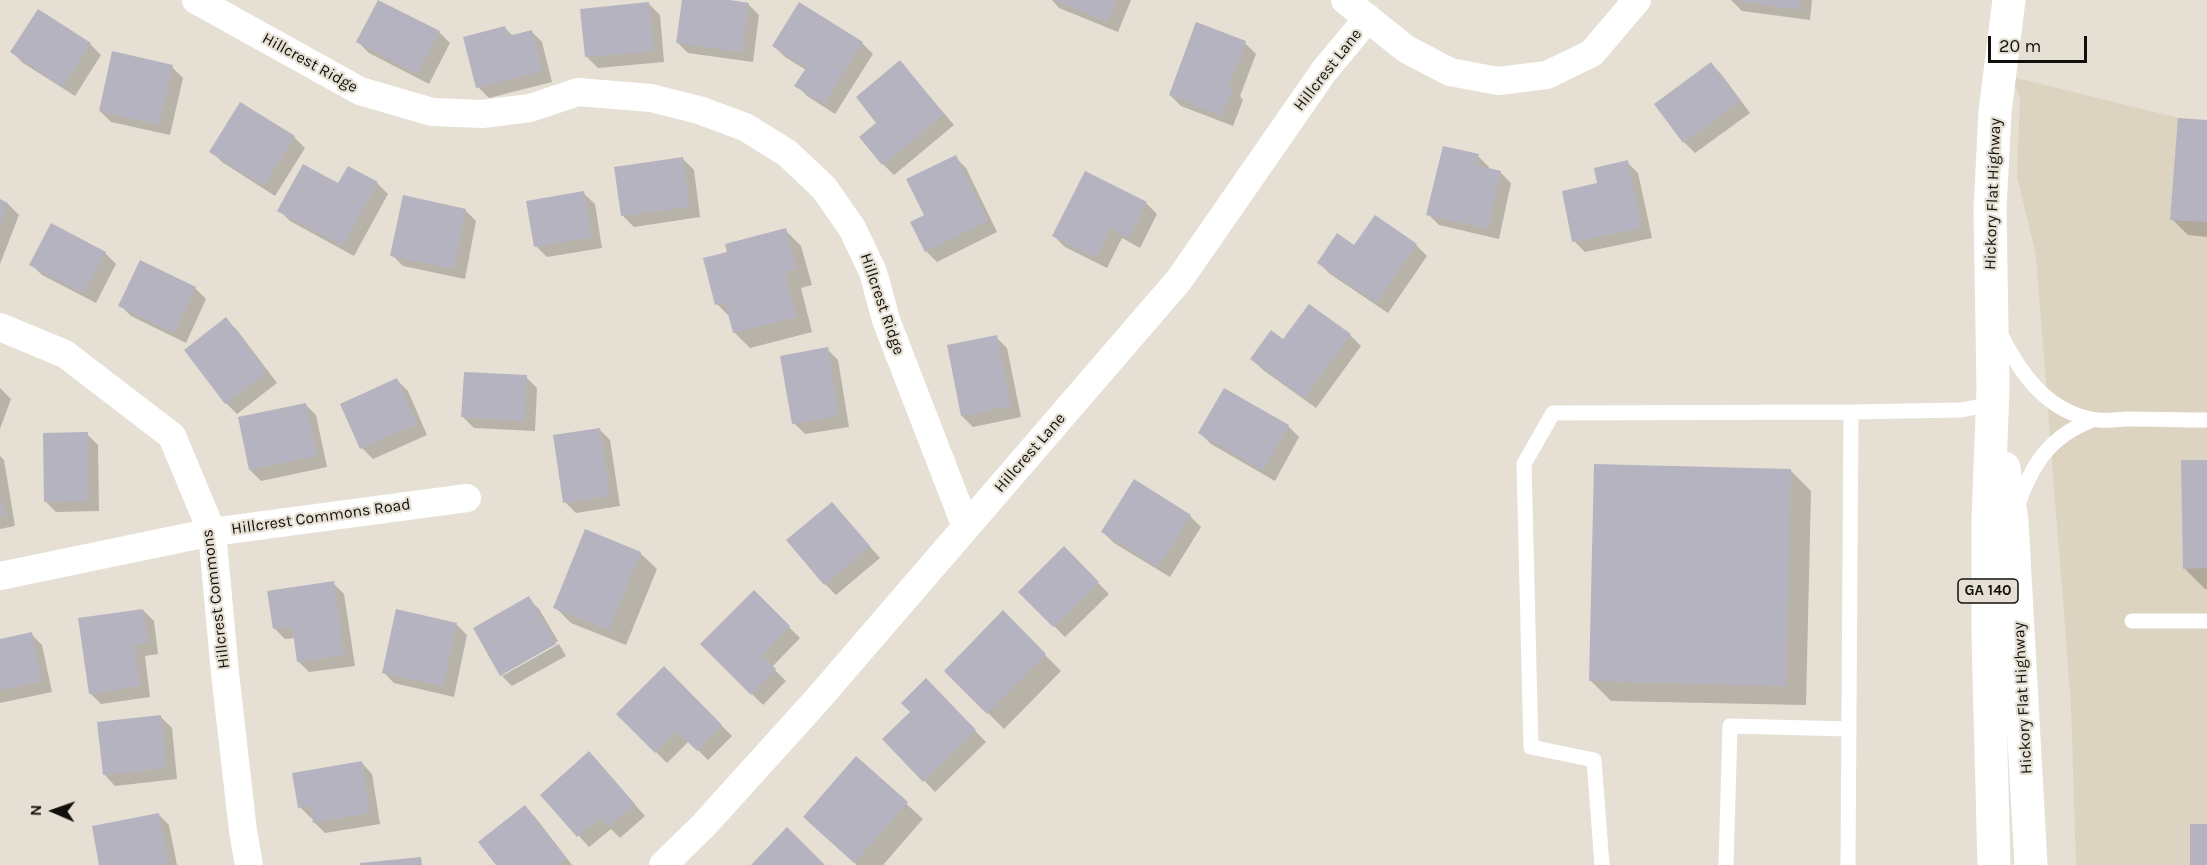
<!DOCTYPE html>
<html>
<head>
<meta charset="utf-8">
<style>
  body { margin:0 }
  #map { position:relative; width:2207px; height:865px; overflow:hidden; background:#e5e0d3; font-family:Karla,sans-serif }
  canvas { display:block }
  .north { position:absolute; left:24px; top:781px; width:60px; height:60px; -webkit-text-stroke:4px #e5e0d3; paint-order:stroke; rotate:272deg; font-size:16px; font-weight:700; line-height:24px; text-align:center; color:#12100c }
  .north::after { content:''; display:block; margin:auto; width:21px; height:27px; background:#12100c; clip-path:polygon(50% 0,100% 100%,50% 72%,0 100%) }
  .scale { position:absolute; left:1988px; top:36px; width:99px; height:27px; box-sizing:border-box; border:3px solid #12100c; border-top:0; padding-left:8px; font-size:18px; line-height:21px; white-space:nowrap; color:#12100c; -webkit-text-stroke:4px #e5e0d3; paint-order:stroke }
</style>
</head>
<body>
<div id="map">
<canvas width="2207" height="865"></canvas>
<div class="north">N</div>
<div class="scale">20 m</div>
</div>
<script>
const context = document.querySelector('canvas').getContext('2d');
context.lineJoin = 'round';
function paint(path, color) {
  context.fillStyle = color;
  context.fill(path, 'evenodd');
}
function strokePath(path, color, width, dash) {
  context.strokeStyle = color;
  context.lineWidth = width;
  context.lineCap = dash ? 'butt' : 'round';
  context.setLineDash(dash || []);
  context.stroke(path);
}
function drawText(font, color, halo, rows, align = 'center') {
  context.font = font + ' Karla,sans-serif';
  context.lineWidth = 4.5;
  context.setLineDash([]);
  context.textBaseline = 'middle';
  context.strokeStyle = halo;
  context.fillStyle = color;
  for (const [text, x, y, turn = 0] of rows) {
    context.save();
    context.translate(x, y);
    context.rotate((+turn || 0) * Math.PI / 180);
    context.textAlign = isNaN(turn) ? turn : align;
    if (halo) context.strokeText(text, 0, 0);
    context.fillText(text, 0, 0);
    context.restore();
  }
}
const built = new Path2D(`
  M2012,77l195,48v740h-131l-5,-161 -35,-448 -19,-80 3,-78z`);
const shadow = new Path2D(`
  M683,0h36l29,4 11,11 -6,47 -65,-9 -11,-11z
  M1052,0h79l-13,32 -59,-24z
  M1731,0h81l-2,20 -68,-9z
  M649,4l11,11 4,47 -66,6 -11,-11z
  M505,28l8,8 18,-5 11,11 10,40 -63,16 -11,-11z
  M439,32l11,11 -21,41 -60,-31 -11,-11z
  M862,43l11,11 -38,60 -28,-18 -11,-11 10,-15 -21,-13 -11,-11z
  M1245,43l11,11 -16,42 3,4 -10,26 -52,-20 -11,-11z
  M90,44l11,11 -26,41 -52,-33 -11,-11z
  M900,62l54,63 -60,50 -11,-11 -4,-41z
  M1711,64l11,11 28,38 -55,40 -11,-11z
  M172,67l11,11 -13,57 -59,-13 -11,-11z
  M241,104l53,33 11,11 -30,48 -53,-34 -11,-11z
  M2207,122v115l-19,-2 -16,-16z
  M1478,156l11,11 -1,2 12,3 11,11 -12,56 -60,-14 -11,-11z
  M955,157l11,11 31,64 -60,30 -11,-11z
  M683,159l11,11 6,47 -66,10 -11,-11z
  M1627,162l11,11 14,65 -67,14 -11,-11z
  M377,183l11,11 -34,62 -64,-35 -11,-11z
  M583,193l12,11 7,44 -55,9 -11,-11z
  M0,201l8,3 11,11 -19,49z
  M1146,203l11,11 -17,34 -18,-10 -15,30 -42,-21 -11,-11z
  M465,210l11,11 -11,58 -62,-13 -11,-11z
  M785,230l16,16 11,39 -11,3 11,44 -62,16 -16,-16 -4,-15 -13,-13 12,-51z
  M1416,245l11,11 -39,57 -58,-39 -11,-11 36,-16z
  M105,253l11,11 -20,39 -54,-28 -11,-11z
  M195,288l11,11 -20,44 -55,-27 -11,-11z
  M226,319l11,11 40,53 -40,31 -11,-11z
  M1350,335l11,11 -45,62 -53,-38 -11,-11 32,-18z
  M996,337l11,11 14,69 -48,10 -11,-11 -13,-70z
  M827,349l11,11 11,67 -44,7 -11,-11z
  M526,377l11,11 -2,43 -61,-3 -11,-11z
  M397,380l11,11 19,44 -54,24 -11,-11z
  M0,388l11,11 -11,30z
  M305,404l11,11 11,52 -66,14 -11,-11z
  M1288,426l11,11 -24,44 -64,-37 -11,-11z
  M599,429l11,11 10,66 -44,7 -11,-11z
  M87,434l11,11 1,66 -43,1 -11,-11z
  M0,456l4,4 11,66 -15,3z
  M2207,461v128h-2l-21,-21z
  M1791,471l20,20 -5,214 -195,-4 -20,-20z
  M832,504l48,54 -44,37 -11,-11z
  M1190,516l11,11 -31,50 -56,-34 -11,-11z
  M586,531l54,22 17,16 -31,76 -55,-22 -16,-16z
  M1064,548l45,46 -44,43 -45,-45z
  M333,583l11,11 11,72 -46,6 -11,-11 -3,-23 -10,1 -11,-11z
  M754,592l46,46 -28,29 14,14 -23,24 -61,-61z
  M528,598l11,11 19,32 -56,32v3l57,-32 7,12 -54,30 -11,-11z
  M143,610l11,11 4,33 -13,2 5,41 -49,7 -11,-11z
  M1003,613l58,58 -57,58 -58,-58z
  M456,624l11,11 -13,62 -60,-14 -11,-11z
  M31,634l11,11 10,47 -52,11v-63z
  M664,668l68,68 -24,24 -19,-19 -22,22 -49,-49z
  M926,680l60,62 -51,50 -50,-53 27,-27z
  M161,717l11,11 5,51 -62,7 -11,-12z
  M856,758l67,61 -40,46h-26l-36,-33z
  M361,762l11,12 8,50 -55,9 -11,-11 -1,-4h-2l-11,-11z
  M599,764l46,52 -25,22 -9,-9 -22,18 -47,-52z
  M524,807l11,10 37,48h-74z
  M158,814l11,11 8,40h-76z`);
const building = new Path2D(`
  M378,0l62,31 -23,43 -61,-32z
  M682,0h48l19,3 -7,49 -66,-9z
  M1054,0h62l-9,22z
  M1734,0h66l-1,10z
  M649,2l5,49 -69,6 -5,-48z
  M799,2l64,40 -39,62 -30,-18 12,-18 -34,-22z
  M38,9l53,34 -28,44 -53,-35z
  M1196,22l50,19 -17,45 4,2 -11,28 -53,-21z
  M505,26l3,10 24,-6 10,41 -66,17 -13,-51z
  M112,51l61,14 -14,60 -60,-14z
  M900,60l44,54 -62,51 -23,-28 17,-14 -20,-26z
  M1711,62l29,39 -57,42 -29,-39z
  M240,102l55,34 -31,50 -55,-34z
  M2178,118l29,2v102l-37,-2z
  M1443,146l36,8 -3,11 25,6 -13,58 -62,-14z
  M956,155l32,66 -63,31 -15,-30 14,-7 -18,-36z
  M683,157l7,50 -69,9 -7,-49z
  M1628,160l14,68 -70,14 -10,-51 35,-8 -3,-15z
  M303,164l35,19 10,-17 30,16 -35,64 -66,-35z
  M1085,171l62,31 -18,36 -18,-10 -15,30 -44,-22z
  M584,191l8,46 -58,10 -8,-46z
  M403,195l63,14 -12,60 -64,-13z
  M0,199l8,4 -8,21z
  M1375,215l42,29 -41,59 -59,-40 20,-30 17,12z
  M51,223l55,29 -22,41 -55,-28z
  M786,228l10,41 -11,3 11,45 -63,16 -8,-31 -10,3 -12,-47 24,-6 -2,-8z
  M140,260l56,27 -22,46 -56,-27z
  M1309,304l42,30 -47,64 -54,-39 21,-29 12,9z
  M226,317l41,55 -42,32 -41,-54z
  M997,335l14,71 -50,10 -14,-71z
  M828,347l11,69 -47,8 -12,-68z
  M464,372l63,3 -2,46 -64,-4z
  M397,378l20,46 -57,25 -20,-45z
  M1224,388l65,37 -26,46 -65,-38z
  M306,403l11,53 -68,14 -11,-53z
  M600,428l10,68 -47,7 -10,-68z
  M88,432l1,69 -45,1 -1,-69z
  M2181,460h26v108l-24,1z
  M1594,464l197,5 -5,217 -197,-5z
  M1134,479l57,36 -33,52 -57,-35z
  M0,495l5,21h-5z
  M832,502l38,44 -46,39 -38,-45z
  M585,529l56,23 -32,78 -56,-22z
  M1064,546l35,36 -46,45 -35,-35z
  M334,581l10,74 -47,7 -5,-36 -19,3 -6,-38z
  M754,590l36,36 -28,29 14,14 -25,26 -51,-51z
  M529,596l27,48 -56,32 -27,-48z
  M143,609l5,34 -14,2 6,41 -51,8 -11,-76z
  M396,609l61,14 -14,63 -61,-13z
  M1003,610l43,44 -59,60 -43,-43z
  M32,632l10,49 -42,9v-51z
  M664,666l58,59 -25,26 -20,-20 -22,22 -39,-39z
  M926,678l50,52 -53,52 -41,-43 28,-27 -9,-9z
  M161,715l6,53 -64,7 -6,-53z
  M589,751l46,53 -27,24 -8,-10 -23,19 -37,-42z
  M856,756l52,46 -54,61 -51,-46z
  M362,761l8,52 -57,10 -3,-17 -12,2 -6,-35z
  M525,805l42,54 -9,6h-62l-18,-23z
  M159,813l10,52h-70l-7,-39z
  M2190,824h17v41h-17z
  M787,827l38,38h-74z
  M421,857l1,8h-62v-2z`);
const service = new Path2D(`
  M2000,333c19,38 45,77 91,86 11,3 25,0 37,0 26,0 53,1 79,1
  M2017,507c15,-43 32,-70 75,-87
  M2132,621h75
  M1602,865l-8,-105 -63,-13 -7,-283 29,-51 298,-1
  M1726,865l4,-139 119,3
  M1848,865l3,-453 110,-2 31,-6`);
const minor = new Path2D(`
  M196,0l164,91 72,21 50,2 48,-6 48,-16 73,6 48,12 46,17 42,26 37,35 28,40 21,44 13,48 80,207
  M1345,0l61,49 44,23 48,9 49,-6 45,-22 45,-53
  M0,327l65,27 107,82 40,96 13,141 18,158 6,34
  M0,576l212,-44 255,-34
  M663,865l41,-40 113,-125 362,-420 145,-209 44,-53`);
const primary = new Path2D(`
  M2004,468l8,53 19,344
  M1994,865l-6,-228v-117l5,-131 -3,-180 5,-97 14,-112`);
const shields = [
  [1988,591,60]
];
const shieldNames = [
  ["GA 140",1988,591]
];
const streetNames = [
  ["Hillcrest Ridge",310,63,29],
  ["Hillcrest Lane",1328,70,-52],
  ["Hickory Flat Highway",1993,194,-88],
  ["Hillcrest Ridge",882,304,71],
  ["Hillcrest Lane",1030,453,-49],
  ["Hillcrest Commons Road",321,517,-8],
  ["Hillcrest Commons",216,599,-97],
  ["Hickory Flat Highway",2023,698,-93]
];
paint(built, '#dcd3c0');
paint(shadow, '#0003');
paint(building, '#b6b3c0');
strokePath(service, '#fff', 15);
strokePath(minor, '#fff', 28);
strokePath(primary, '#fff', 33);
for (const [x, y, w] of shields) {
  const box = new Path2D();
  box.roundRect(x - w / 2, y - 12, w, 24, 4.5);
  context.fillStyle = '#e5e0d3';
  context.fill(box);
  strokePath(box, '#12100c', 1.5);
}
drawText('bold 15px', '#12100c', null, shieldNames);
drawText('16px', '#12100c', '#e5e0d3', streetNames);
</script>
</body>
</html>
